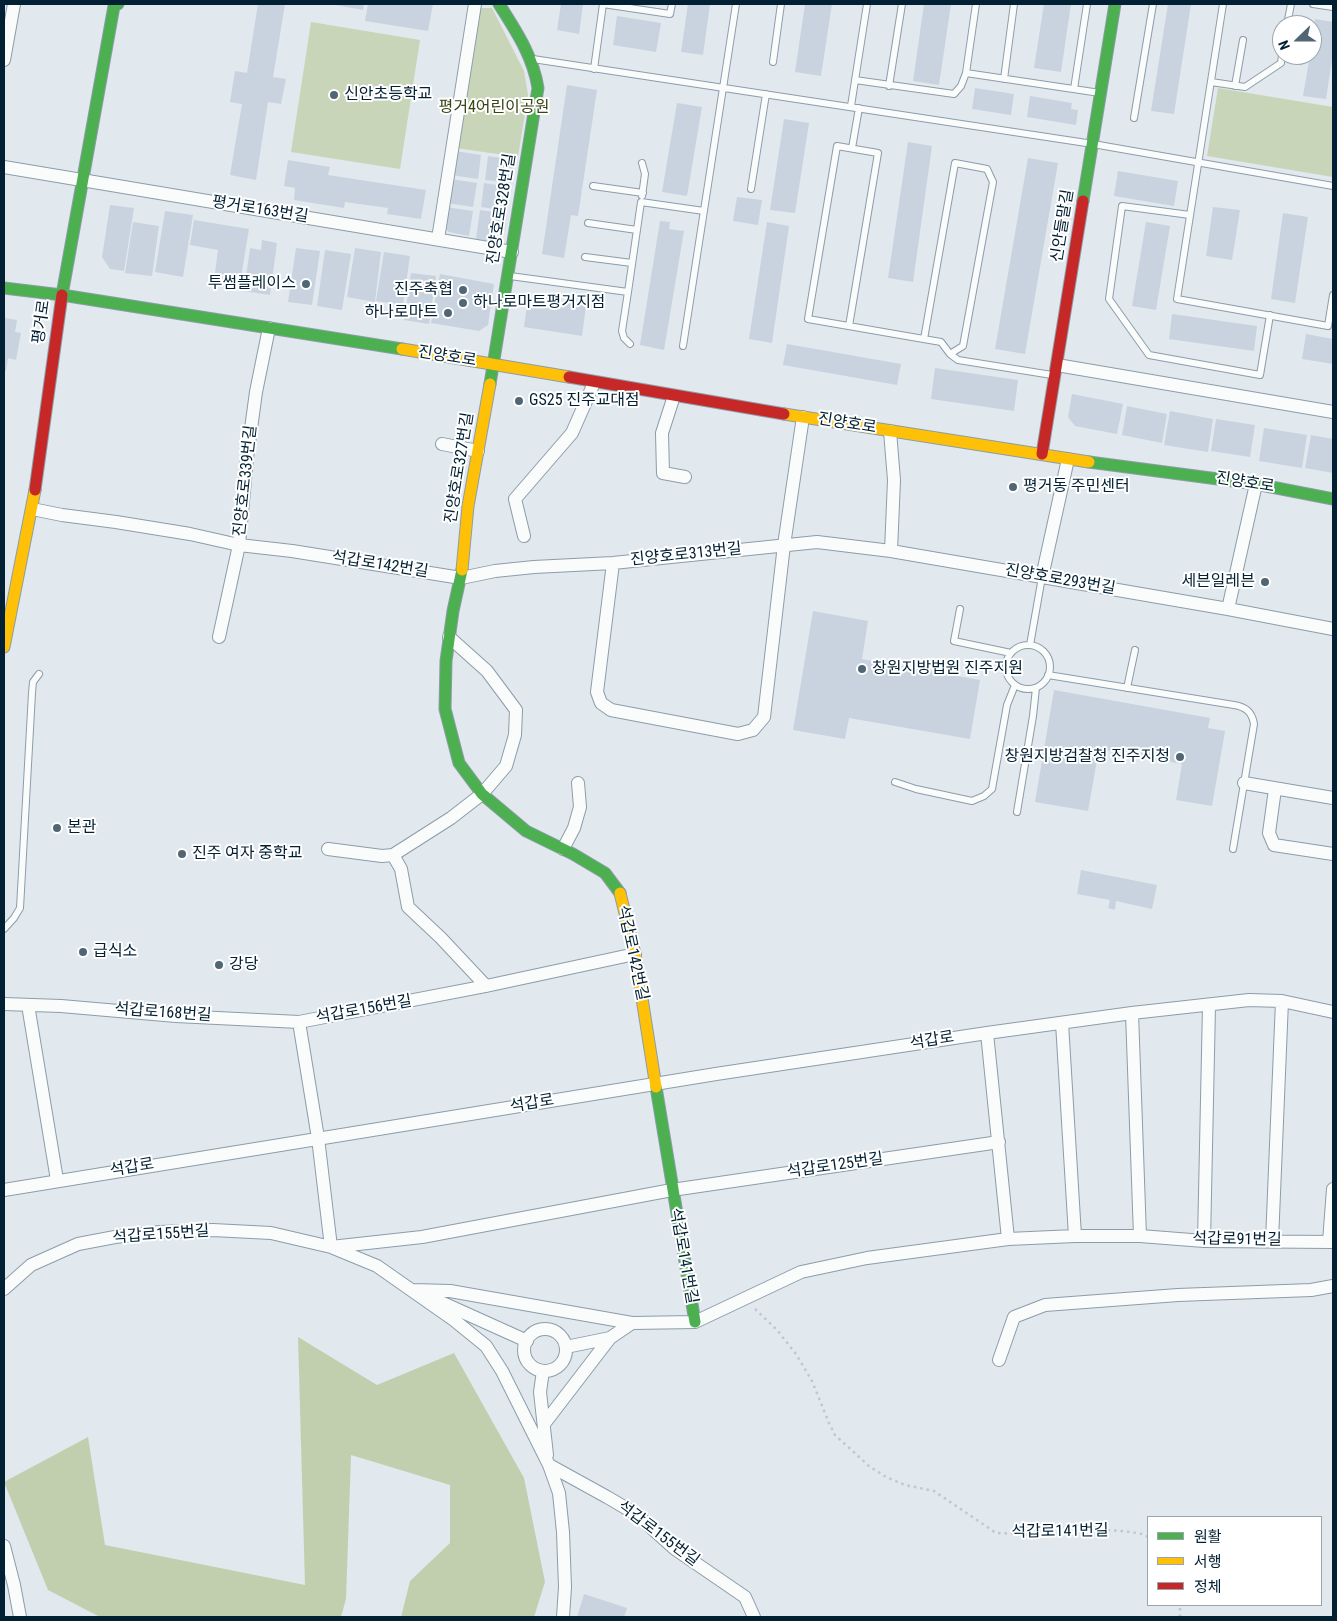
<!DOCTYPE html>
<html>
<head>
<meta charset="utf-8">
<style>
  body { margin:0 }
  #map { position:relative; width:1337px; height:1621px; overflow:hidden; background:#e1e8ee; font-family:"Roboto Condensed","Noto Sans KR",sans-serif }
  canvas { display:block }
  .frame { position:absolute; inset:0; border:5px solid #022033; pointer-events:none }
  .legend { position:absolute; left:1147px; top:1516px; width:175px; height:90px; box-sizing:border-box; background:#fff; border:1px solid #9aa6ad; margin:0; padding:6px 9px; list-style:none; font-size:15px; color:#022033 }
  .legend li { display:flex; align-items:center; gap:10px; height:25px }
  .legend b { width:25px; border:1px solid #9aa6ad }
  .north { position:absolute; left:1272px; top:15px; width:50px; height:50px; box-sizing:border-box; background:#fff; border:1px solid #9aa6ad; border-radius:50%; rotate:248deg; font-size:14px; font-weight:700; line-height:20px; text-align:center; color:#022033 }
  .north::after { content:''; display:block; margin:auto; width:18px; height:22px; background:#506674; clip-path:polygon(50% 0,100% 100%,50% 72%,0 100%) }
</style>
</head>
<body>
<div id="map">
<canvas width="1337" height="1621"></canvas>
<div class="frame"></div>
<ul class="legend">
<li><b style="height:6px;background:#4caf50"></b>원활</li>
<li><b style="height:6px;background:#ffc107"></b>서행</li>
<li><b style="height:6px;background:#c62828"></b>정체</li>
</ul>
<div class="north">N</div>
</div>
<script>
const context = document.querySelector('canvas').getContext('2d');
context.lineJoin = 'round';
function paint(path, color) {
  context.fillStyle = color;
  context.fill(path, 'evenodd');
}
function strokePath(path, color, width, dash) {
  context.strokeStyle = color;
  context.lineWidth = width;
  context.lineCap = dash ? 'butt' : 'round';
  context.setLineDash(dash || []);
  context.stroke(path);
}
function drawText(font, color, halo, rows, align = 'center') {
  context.font = font + ' "Roboto Condensed","Noto Sans KR",sans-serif';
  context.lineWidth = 4;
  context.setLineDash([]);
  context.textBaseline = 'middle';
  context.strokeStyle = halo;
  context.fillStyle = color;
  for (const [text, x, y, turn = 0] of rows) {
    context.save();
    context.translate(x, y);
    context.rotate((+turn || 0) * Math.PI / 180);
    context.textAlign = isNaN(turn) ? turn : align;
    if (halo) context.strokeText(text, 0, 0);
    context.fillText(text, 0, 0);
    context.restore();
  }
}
const green = new Path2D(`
  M479,8h13l32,63 4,24 -10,62 -62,-9z
  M311,22l109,18 -20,129 -109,-17z
  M1218,88l115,19v70l-126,-21z`);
const forest = new Path2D(`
  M298,1337l79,48 77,-32 70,125 21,104 -11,35h-133l9,-36 40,-38v-58l-99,-30 -5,144 -5,18h-241l-52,-27 -44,-108 84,-45 17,108 200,40z`);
const building = new Path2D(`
  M258,4h27l-12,73 13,2 -5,25 -13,-2 -12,78 -26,-5 12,-71 -12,-2 5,-31 12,2z
  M330,4h34l-1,6z
  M368,4h65l-5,27 -63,-10z
  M561,4h22l-4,30 -22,-4z
  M688,4h22l-7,51 -22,-3z
  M805,4h27l-11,72 -26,-4z
  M924,4h27l-12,81 -26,-4z
  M1044,4h27l-10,68 -27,-4z
  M1168,4h23l-17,110 -23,-3z
  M617,16l44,7 -5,29 -43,-7z
  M1315,19l18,3v31l-7,46 -23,-3 7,-41h2v-14z
  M567,85l30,5 -19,126 -7,-1 -7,43 -22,-4z
  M975,88l39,6 -3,21 -39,-6z
  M1030,96l42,7 -1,6 7,1 -2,15 -49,-8z
  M677,103l25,4 -15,89 -25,-4z
  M784,119l25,4 -14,90 -25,-3z
  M908,142l24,4 -19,136 -25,-4z
  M455,151l26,4 -3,24 -27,-4z
  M488,156l26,4 -3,23 -26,-3z
  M1028,158l30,5 -33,191 -30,-5z
  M288,160l42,7 -2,8 98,15 -5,29 -34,-5 1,-6 -43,-6 -1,6 -50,-8 1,-12 -11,-2z
  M1118,171l60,10 -4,25 -60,-10z
  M451,179l26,4 -4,24 -26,-4z
  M484,183l26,4 -3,24 -26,-4z
  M737,197l25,3 -4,25 -25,-4z
  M110,205l24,3 -10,63 -14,-2 -8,-12z
  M446,207l27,4 -4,25 -20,-4 -6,-6z
  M1213,207l27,3 -8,50 -26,-4z
  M480,210l27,4 -2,16 -11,-2 -2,13 -16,-2z
  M165,211l28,4 -10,62 -28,-5z
  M1283,213l25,4 -13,86 -24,-4z
  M194,220l55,9 -8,48 -26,-4 3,-23 -28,-5z
  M660,221l10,1 -1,7 15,2 -20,119 -24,-5z
  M133,222l26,4 -7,50 -27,-3z
  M767,222l22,4 -17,117 -23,-4z
  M1146,222l24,4 -14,84 -24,-4z
  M262,240l15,3 -7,52 -26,-4 6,-43 11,2z
  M296,248l24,3 -8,54 -24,-3z
  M355,248l26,4 -6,50 -28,-5z
  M325,250l26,4 -9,56 -25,-4z
  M384,252l26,4 -7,49 -27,-4z
  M411,273l25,3 -7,48 -25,-4z
  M440,274l54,10 -6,41 -9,6 -48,-8z
  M528,297l58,9 -4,30 -58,-9z
  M1172,314l85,12 -3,25 -85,-12z
  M4,318l13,2 -2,12 6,1 -5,27 -8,-2 -2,13h-2z
  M1306,334l27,5v25l-31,-5z
  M787,344l114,20 -4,21 -114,-20z
  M935,368l83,12 -4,31 -83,-12z
  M1072,394l51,10 -6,30 -42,-8 -7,-9z
  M1127,406l40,8 -5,29 -40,-8z
  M1170,411l43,8 -5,33 -44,-7z
  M1216,419l39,6 -5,32 -39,-6z
  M1264,428l43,7 -5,33 -43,-7z
  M1311,435l22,4v34l-28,-5z
  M813,611l55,10 -6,38 118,21 -10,59 -121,-21 -4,21 -52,-9z
  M1054,690l156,28 -2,10 17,3 -13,75 -36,-6 6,-36 -83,-15 -11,62 -53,-9z
  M1081,870l76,15 -5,24 -36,-8 -1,9 -7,-2 2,-8 -33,-6z
  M584,1594l43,14 -3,9h-47z`);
const path = new Path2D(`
  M755,1309l22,21 19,24 16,27 17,42 6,12 34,31 17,11 19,8 29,6 62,42 57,2 31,-7 47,4 11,2 6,3
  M1180,1617v-12`);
const lane = new Path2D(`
  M1223,4l-46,295 151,27 5,-31
  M1313,4l20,3
  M1287,25l4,-21
  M533,59l560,85 240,42
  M773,62l8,-58
  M594,69l9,-65 67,10 2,-10
  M966,73l134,20
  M1004,79l10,-75
  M855,80l99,14 7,-8 5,-13 10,-69
  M1211,82l34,5 36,-24 1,-8
  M889,86l13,-82
  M1235,86l8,-46
  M1074,89l13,-85
  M851,106l16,-102
  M1134,118l19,-114
  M852,148l7,-40
  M642,163l3,11 -3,22
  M593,186l50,7
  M751,189l15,-95
  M1190,215l-68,-9 -13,93 40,56 111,20 10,-60
  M588,223l49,7
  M585,257l47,6
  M510,276l118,16 13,-90 63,9
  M628,292l-6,39 2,7 6,6
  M849,326l29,-173 -41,-7 -29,173 133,23 9,12 8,6 94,15
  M924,339l31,-176 32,6 6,13 -30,164 -13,8
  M683,346l53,-342
  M960,609l-6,32 57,12
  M1030,645l12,-68
  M1006 667a22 22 0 1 1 44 0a22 22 0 1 1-44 0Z
  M1048,675l186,30c12,2 18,7 20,19l-21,125
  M1127,688l8,-38
  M895,782l21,7 56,12 12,-5 8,-7 15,-84 8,-20
  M1017,812l16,-96 3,-28
  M4,929l10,-11 6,-10 12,-215 1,-11 6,-8`);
const street = new Path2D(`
  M4,60l10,-56
  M4,167l508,85
  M438,239l37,-235
  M1057,365l276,47
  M674,396l-12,37 1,40 22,4
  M890,431l4,49 -3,71
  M442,444l36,7
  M1256,484l-28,125 105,20
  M32,509l30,6 54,7 74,12 49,11 53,6 169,27 34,-7 39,-4 79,-4 204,-21 74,9 337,58
  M524,536l-9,-37 57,-66 22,-50
  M613,563l-16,129 4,11 10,7 127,24 15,-4 11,-13 20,-172 19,-128
  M1042,577l26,-118
  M219,637l20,-92 8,-87 9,-66 13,-64
  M1244,783l89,15
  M1275,789l-6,44 5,12 59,9
  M328,849l54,7 11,-1 58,-37 31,-24 24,-28 9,-31 1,-25 -29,-39 -38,-34
  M563,849l11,-21 6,-21 -2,-24
  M393,855l8,14 7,38 33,31 45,48
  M635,954l-149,32 -187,36 19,116 13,109 91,-10 250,-47 327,-48
  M4,1004l57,2 115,10 123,6
  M28,1005l29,175
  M1132,1013l8,223
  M1062,1023l13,213
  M987,1033l21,206
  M4,1190l712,-116 271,-41 145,-20 117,-13 33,1 51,11
  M1204,1241l5,-235
  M1272,1241l10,-240
  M1329,1242l4,-53
  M4,1289l27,-24 47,-21 37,-7 45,-5 53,-2 58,3 60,14 46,19 77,54 32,26 16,25 47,94 10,28 4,39 2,55 -2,30
  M413,1290l37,1 182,32 63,-1 106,-50 66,-14 141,-19 67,-3h65l64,5 129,1
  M436,1300l91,41
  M524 1350a21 21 0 1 1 42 0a21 21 0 1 1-42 0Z
  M566,1347l44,-9
  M999,1360l15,-43 31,-12 133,-10 133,-5 22,-4
  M543,1371l-3,21 7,63
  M544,1424l66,-86 22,-15
  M549,1465l58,32 29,17 39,35 70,48 9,20
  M4,1546l10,39 6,32`);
const fast = new Path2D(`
  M1083,201l32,-197
  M4,288l58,7 340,54
  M62,295l52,-289 4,-2
  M490,384l48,-296c-5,-32 -22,-57 -39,-84
  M1089,462l167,22 77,15
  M462,570l-9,41 -7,50 -1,48 14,54 23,31 44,37 47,23 32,19 15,20
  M656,1087l39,235`);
const slow = new Path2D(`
  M402,349l167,28
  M784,414l305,48
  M462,570l6,-64 22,-122
  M4,647l31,-157
  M620,893l15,61 21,133`);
const jam = new Path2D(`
  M569,377l215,37
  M1042,454l41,-253
  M35,490l27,-195`);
const markers = [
  [334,95,5,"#506674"],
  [306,284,5,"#506674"],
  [463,290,5,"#506674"],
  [463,303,5,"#506674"],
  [448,313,5,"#506674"],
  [519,401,5,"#506674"],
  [1013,487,5,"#506674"],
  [1265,582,5,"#506674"],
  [862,669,5,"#506674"],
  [1180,757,5,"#506674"],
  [57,828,5,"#506674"],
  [182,854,5,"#506674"],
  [83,952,5,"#506674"],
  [219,965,5,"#506674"]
];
const poiNames = [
  ["신안초등학교",344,95],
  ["투썸플레이스",296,284,"right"],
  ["진주축협",453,290,"right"],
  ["하나로마트평거지점",473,303],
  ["하나로마트",438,313,"right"],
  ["GS25 진주교대점",529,401],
  ["평거동 주민센터",1023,487],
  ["세븐일레븐",1255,582,"right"],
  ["창원지방법원 진주지원",872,669],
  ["창원지방검찰청 진주지청",1170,757,"right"],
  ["본관",67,828],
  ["진주 여자 중학교",192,854],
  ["급식소",93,952],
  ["강당",229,965]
];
const parkNames = [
  ["평거4어린이공원",494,108]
];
const streetNames = [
  ["진양호로328번길",502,209,-81],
  ["평거로163번길",260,210,9],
  ["신안들말길",1063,226,-81],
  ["평거로",42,322,-82],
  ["진양호로",447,357,9],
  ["진양호로",847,424,9],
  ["진양호로327번길",460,468,-81],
  ["진양호로339번길",246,481,-84],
  ["진양호로",1245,483,9],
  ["진양호로313번길",686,555,-6],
  ["석갑로142번길",380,565,9],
  ["진양호로293번길",1060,580,10],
  ["석갑로142번길",632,953,78],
  ["석갑로156번길",364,1010,-10],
  ["석갑로168번길",163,1013,4],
  ["석갑로",932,1041,-9],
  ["석갑로",532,1104,-9],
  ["석갑로125번길",835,1166,-8],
  ["석갑로",132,1168,-9],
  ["석갑로155번길",161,1235,-4],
  ["석갑로91번길",1237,1240,1],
  ["석갑로141번길",683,1256,80],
  ["석갑로141번길",1060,1532,-1],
  ["석갑로155번길",658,1534,37]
];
paint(green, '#c9d5b9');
paint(forest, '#c2cfae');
paint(building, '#c9d3df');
strokePath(lane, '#8c9da9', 8);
strokePath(street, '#8c9da9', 14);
strokePath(fast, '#8c9da9', 13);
strokePath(slow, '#8c9da9', 13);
strokePath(jam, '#8c9da9', 13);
strokePath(path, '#c1c8cc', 2.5, [2.5, 4]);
strokePath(lane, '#fafcfc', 6);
strokePath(street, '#fafcfc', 12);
strokePath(fast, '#4caf50', 11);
strokePath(slow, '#ffc107', 11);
strokePath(jam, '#c62828', 11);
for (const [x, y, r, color] of markers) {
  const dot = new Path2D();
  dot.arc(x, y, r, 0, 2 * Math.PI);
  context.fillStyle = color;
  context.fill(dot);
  strokePath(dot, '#fff', 2);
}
drawText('16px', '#022033', '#fff', poiNames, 'left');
drawText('16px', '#384414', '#fff', parkNames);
drawText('16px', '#022033', '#fff', streetNames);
</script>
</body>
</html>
